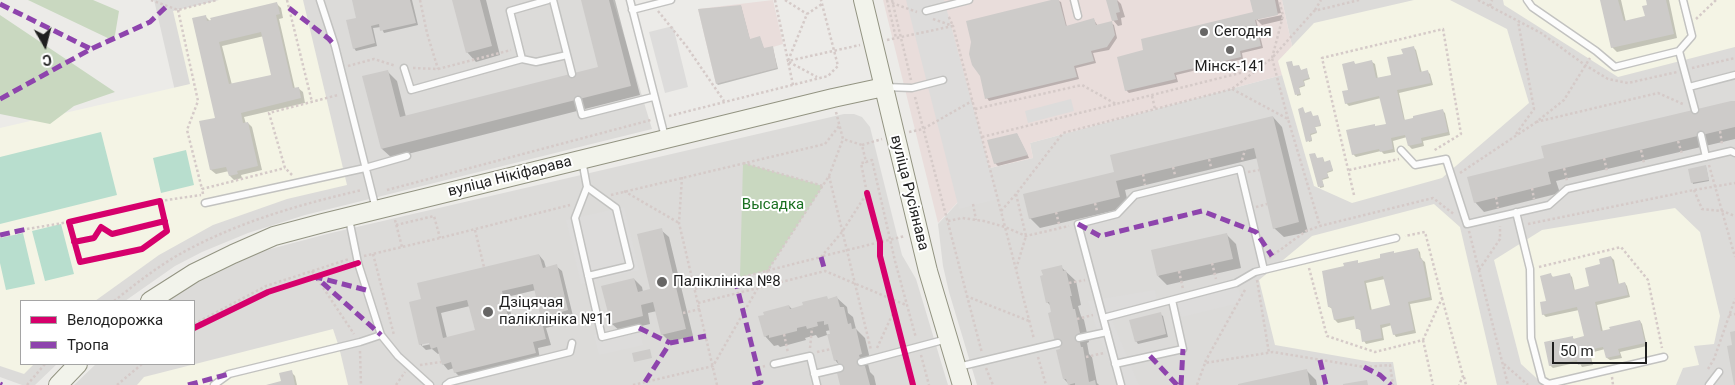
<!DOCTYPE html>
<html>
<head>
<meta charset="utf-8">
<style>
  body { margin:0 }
  #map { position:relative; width:1735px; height:385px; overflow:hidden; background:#ecebe8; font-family:Roboto,sans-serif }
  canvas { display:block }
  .legend { position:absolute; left:20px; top:300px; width:175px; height:65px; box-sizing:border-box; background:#fff; border:1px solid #a5a5a5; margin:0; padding:6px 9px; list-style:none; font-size:15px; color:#1f1f1f }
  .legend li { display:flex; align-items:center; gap:10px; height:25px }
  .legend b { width:25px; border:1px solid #a5a5a5 }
  .north { position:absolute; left:20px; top:20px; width:50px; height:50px; -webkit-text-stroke:4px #fff; paint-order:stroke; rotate:172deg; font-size:14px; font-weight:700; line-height:20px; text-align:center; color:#1f1f1f }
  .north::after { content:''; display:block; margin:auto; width:18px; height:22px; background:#1f1f1f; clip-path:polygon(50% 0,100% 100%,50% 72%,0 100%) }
  .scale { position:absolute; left:1552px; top:342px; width:95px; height:22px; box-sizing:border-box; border:2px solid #1f1f1f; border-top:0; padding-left:6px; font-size:15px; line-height:18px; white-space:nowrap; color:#1f1f1f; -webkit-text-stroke:4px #fff; paint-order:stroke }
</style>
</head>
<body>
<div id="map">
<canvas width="1735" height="385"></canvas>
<ul class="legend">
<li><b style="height:6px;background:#d6006c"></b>Велодорожка</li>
<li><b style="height:6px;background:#8e44ad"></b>Тропа</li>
</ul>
<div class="north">С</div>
<div class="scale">50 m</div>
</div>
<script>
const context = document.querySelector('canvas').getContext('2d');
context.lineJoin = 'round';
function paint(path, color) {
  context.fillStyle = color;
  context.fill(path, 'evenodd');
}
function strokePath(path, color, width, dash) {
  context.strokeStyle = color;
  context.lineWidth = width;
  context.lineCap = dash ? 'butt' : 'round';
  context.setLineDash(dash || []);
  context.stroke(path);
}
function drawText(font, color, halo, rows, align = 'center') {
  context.font = font + ' Roboto,sans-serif';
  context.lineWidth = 4;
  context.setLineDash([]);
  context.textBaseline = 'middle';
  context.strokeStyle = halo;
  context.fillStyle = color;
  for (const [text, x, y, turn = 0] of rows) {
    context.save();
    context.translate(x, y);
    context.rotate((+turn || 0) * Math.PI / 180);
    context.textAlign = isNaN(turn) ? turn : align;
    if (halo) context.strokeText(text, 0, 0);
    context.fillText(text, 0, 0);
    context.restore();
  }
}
const residential = new Path2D(`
  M154,0h459l39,129 -347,86 -57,18 -46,19 -27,14 -50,35h-104v63h36l-22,21h-13l-22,-8v-244l175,-42z
  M1282,0h453v385h-758l-28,-93 -6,-26 -5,-42 52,-56 43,-10 -3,-15 252,-68 -4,-14 14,-15z
  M844,114h10l8,3 8,10 32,128 14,24 32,106h-874l22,-21h98v-63h-34l99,-49 72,-19z`);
const commercial = new Path2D(`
  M773,0l10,44 -10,3 4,21 -61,16 -18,-75z
  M883,0h399l10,46 -13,15 3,14 -252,68 3,15 -43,10 -52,55z`);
const education = new Path2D(`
  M219,0h84l44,185 -60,14 -74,26 -54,30 -64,46h-74v63h13l-10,10 -24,-8v-238l190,-44 -17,-73z
  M1414,0h36l57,29 22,74 -87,75 -90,25 -38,-17 -36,-125 36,-38z
  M1503,0h232v47l-117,30 -114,-72z
  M1434,204l26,23 37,158h-100l-4,-23h-21l-97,-17 -16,-65 53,-44z
  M1675,208l25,24 20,84 -6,28 -20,2 5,19 -16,3 -7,17h-132l-23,-21 -27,-104 48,-30z
  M333,329l6,18 9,38h-211l7,-8z`);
const forest = new Path2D(`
  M28,0h65l26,11 -5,30z
  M0,15l115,77 -41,14 -24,18 -50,-10z
  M743,163l80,23 -55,84 -28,7z`);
const pitch = new Path2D(`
  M101,132l16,63 -117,29v-67z
  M186,150l8,35 -33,8 -8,-35z
  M61,224l13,50 -29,7 -13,-50z
  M23,233l12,51 -29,6 -6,-27v-25z`);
const parking = new Path2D(`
  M906,0h38l54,199 -39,10z
  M673,26l15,61 -23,6 -16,-61z
  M1071,99l3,12 -46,12 -3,-12z
  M624,207l15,63 -58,14 -15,-64z
  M1236,283l7,19 -61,15 -7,-17z
  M1155,290l3,18 -46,12 27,65h-20l-21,-51 -10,-33z
  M638,325l5,20 -44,10 -5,-20z`);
const shadow = new Path2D(`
  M354,0h58l6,25 -34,8 -3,-6 -8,1 4,18 -21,5 -2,-3 4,-29z
  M453,0h33l14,55 -24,7 -9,-10z
  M583,0h32l25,95 -248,63 -10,-9 5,-78 10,10 9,36 194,-49z
  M1057,0l4,2 6,25 27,-7 4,6 13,-3 3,2 3,13 -8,12 -16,3 3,10 -20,5 3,11 -90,22 -2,-3z
  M1108,0h9l4,4 4,13 -4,1 1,7 -4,1 -5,-6z
  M1252,0h26l3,13 -23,5v2l24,-5 1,5 -21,5 -6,-6 7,29 -21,5 1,6 -67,16 2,7 -49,11 -3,-3 129,-73z
  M1601,0h20l5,22 20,-5 3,-12 -2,-5h22l8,38 -60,14 -5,-5z
  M277,4l4,4 2,10 -4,1 16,70 3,-1 5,4 2,11 -61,14 2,7 2,-1 4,4 10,43 -21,5 1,3 -8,2 -4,-4 -1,-5 -13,3 -5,-4 6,-52 -12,-102 5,5zM264,36l9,40 -41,9 -10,-39z
  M741,6l9,34 10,-2 4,11h9l5,20 -60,16 -1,-1z
  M1414,48l2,2 6,23 6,-1 2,2 3,11 -34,8 6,28 37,-11 3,3 5,22 -27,6 1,5 -12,3 -3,-3 -2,-9 -14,4 2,11 -11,2 -3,-3 -25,6 -3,-3 23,-27 11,-2 -6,-27 -32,8 -3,-3 8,-40 3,2 15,-3 3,2 3,15 14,-3 12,-21z
  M1291,62l3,5 5,-1 2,5h6l3,8 -6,2 1,5 -6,2 2,7 -4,1z
  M1735,102v37l-179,42 4,12 -76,19 -9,-10 71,-43z
  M1303,109l2,5 8,4 5,-2 3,10 -6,1 2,6 -6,2 1,6 -3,1z
  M1273,117l9,10 26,105 -24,5 -10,-9 -16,-70 -133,32 4,17 -89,21 -10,-10 84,-44z
  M1017,134l12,24 -31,8 -3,-3z
  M1315,154l2,5 6,-1 2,5 5,-1 3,9 -6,2 2,5 -7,2 2,7 -4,1z
  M1706,167l3,14 -16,3 -4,-14z
  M661,230l8,7 24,99 -23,6 -8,-8 -5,-23 -9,2 2,11 -30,7 -8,-7 22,-45 8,8 1,5 9,-2z
  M1226,234l10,10 5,24 -74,17 -9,-9z
  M1417,249l3,3 1,7 4,3 7,38 -22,4 6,29 -20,4 -2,-3 -2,-9 -10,3 2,12 -18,4 -2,-3 -2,-10 -4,-2 -2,-10 -18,4 -3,-3 -2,-11 -4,-2 17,-40 11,-5 2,2 23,-5 11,-7 2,2zM1385,279l7,27 -20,5 -6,-28z
  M539,255l5,6 2,7 10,-2 6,5 11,45 -13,3 1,5 -15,4 5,17 -13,3 2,11 -79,19 -6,-6 -1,-4 -6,2 -5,-6 -3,-11 -2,1 -6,-5 -6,1 -6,-6 2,-44zM536,290l5,25 -28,7 -6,-25zM470,306l6,25 -29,7 -6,-25zM422,343h14l-14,3z
  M1611,257l3,3 5,25 6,-2 2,3 3,11 -33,8 6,27 37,-11 2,3 5,22 -27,6 2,6 -12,2 -3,-2 -2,-9 -15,4 3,12 -11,2 -3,-5 -26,6 -3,-3 22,-28 3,3 10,-3 -6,-27 -33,7 -3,-3 4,-12 4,-27 3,3 15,-4 3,3 3,14 15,-4 12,-22z
  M1061,267l15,14 5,24 -3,1 3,10 3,4 5,22 -2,1 2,11 3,3 5,26 2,2h-29l-6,-6 -3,-29 -10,-44 -4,-4z
  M837,298l10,9 1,6 5,4 3,12 9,9 6,25 -3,1 2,8 4,4 2,9h-35l1,-12 -2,-7 -5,-6 -4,-30 -5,1 1,4 -9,3 -2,-3 -11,3 1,2 -26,7 -2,-2 -4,1 -9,-10 24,-30 3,3z
  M1160,314l3,2 5,21 -30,7 -2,-3z
  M1306,370l10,10 1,5h-77z
  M291,372l4,4 2,9h-29l14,-3z`);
const building = new Path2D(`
  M352,0h58l6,23 -36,8 -1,-7 -8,2 4,17 -22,6 -7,-29 10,-2z
  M452,0h28l12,46 -26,7z
  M581,0h28l22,86 -250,63 -19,-73 26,-6 12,47 198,-50z
  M1051,0h8l7,26 28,-8 2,7 16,-4 3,14 -8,12 -16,4 3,10 -20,5 3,11 -92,22 -5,-23 -8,-11 -3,-11 2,-12 -5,-21z
  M1106,0h11l3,12 -4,1 2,7 -6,1z
  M1250,0h25l3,15 -23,5 6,26 -21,5 1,6 -67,16 2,6 -51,12 -8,-34 26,-7 -2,-11 112,-27z
  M1600,0h18l6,21 21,-5 -3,-10 5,-1 -1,-5h20l8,34 -63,14z
  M277,2l3,12 -4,1 17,73 6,-1 2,11 -60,15 2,10 5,-1 10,44 -21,5 1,3 -9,2 -3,-9 -16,3 -11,-49 16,-3 -23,-100 14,-3 1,6 4,-1 -1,-2zM261,32l10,43 -42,9 -10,-42z
  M741,5l9,34 10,-3 4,12 9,-2 4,22 -61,16 -18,-75z
  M1414,46l6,26 8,-2 3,13 -34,7 7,30 9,-2v-2l30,-7 5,23 -27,6 1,5 -14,3 -3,-11 -14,3 2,11 -13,3 -1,-3 -27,6 -6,-25 29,-6v2l11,-2 -7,-28 -34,8 -3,-13 6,-1 -6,-26 12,-3 1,3 17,-4 4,18 15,-3 -4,-18 16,-3 -2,-5z
  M1292,61l1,5 6,-1 2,5 6,-2 2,10 -6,2 2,5 -6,2 1,7 -5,1 -9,-33z
  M1731,101h4v26l-187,45 3,12 -77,19 -7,-26 77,-19 -3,-12z
  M1303,107l2,6 6,-2 2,5 5,-1 3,10 -6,2 2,5 -7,2 2,6 -6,2 -8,-33z
  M1273,116l26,106 -26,7 -19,-81 -138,33 4,16 -91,22 -6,-25 91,-22 -4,-17z
  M1017,133l11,22 -34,9 -7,-24z
  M1315,153l2,5 6,-1 1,5 6,-2 3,10 -6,2 1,5 -6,2 2,7 -6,1 -9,-33z
  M1706,165l3,15 -18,3 -3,-14z
  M662,228l24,101 -25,6 -8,-33 -12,3 2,11 -32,8 -10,-38 33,-8 4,14 12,-3 -13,-55z
  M1227,233l6,26 -76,17 -6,-26z
  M1418,248l2,11 2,-1 8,39 -22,5 6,28 -21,5 -3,-12 -10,2 2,13 -20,4 -2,-13h-4l-2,-13 -20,4 -3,-13h-3l-6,-36 22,-5 -1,-3 15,-3v3l22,-5v-4l14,-3v2zM1383,276l7,29 -20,5 -6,-29z
  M539,254l4,14 14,-4 11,46 -13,4 1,5 -14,3 4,17 -13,3 3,11 -82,20 -3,-11 -9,3 -5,-18 -6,2 -2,-6 -10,2 -10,-43 12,-3 -4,-16zM533,284l7,30 -31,7 -7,-30zM467,300l8,30 -32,8 -7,-31z
  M1611,256l7,28 7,-2 3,13 -33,7 6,29 9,-2 -1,-2 31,-7 5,23 -27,6 2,6 -14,3 -3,-11 -15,3 3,12 -13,3 -1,-5 -28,6 -5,-24 29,-6v3l11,-3 -7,-29 -35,8 -2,-13 6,-1 -6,-25 11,-3 1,4 18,-4 4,17 15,-4 -4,-18 15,-4 -1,-5z
  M1062,265l1,6 3,-1 6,26h-2l3,13h2l5,24 -2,1 3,13h2l6,35 6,-2 1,5h-21v-2l-7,2 -2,-6h-3l-7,-29 4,-1 -2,-8 -3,1 -7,-29 3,-1 -2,-10 -3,1 -6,-27 3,-1 -2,-5z
  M827,296l1,3 9,-3 3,11h4l4,17 3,-1 1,6 4,-1 6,26 -3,1 3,11h3l5,19h-30l-3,-12 3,-1v-4l-3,-8 -3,1 -7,-27h3l-2,-10 -4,1v-4l-7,1 1,4 -11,3 -1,-3 -9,2v3l-28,7v-3l-5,2 -6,-21 6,-1 -1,-3 26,-7 1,4 13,-4 -1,-3z
  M1161,312l5,22 -31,8 -6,-22z
  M1735,331v54h-1l-7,-39 5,-1 -2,-13z
  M650,349l2,9 -18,4 -2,-9z
  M1307,369l3,16h-72v-1z
  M292,370l3,15h-29l15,-4 -2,-8z
  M1367,380l1,5h-25v-1z`);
const path = new Path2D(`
  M151,0l27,10 39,-10
  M287,0l25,102
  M420,0l7,33 11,36
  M775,0l13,61 72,-16
  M785,0l22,14
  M887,0l9,38
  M892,0l19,80
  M1478,0l63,33 44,32 23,14 20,4 49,-11
  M892,3l25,9
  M1490,6l2,-6
  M178,10l20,91 -11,29 15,59
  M1315,10l6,-10
  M658,11l29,36 37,54
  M933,19l20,7 81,313
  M1696,19l20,-19
  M887,40l66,-14 -5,-11
  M789,62l28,15
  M348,66l26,-7 22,7
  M413,68l25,1 73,-19
  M1692,68l43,-10
  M793,85l-5,-24 19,-47 15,-10
  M1232,89l56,30 32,107
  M1152,96l3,13
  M915,97l67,256
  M975,109l107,-24 34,19 140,-35
  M836,112l7,27 19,6 4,17 6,-2 23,101 21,77
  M669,116l159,-40 10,-10 -17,-66
  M1288,119l-16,-61 42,-47 45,-11
  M1536,122l122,-29 27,12
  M1720,131l2,13
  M909,132l14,-3 49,-28
  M1516,134l18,-25 -16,-88
  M982,137l134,-33
  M1678,141l4,13
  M862,145l20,-6
  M1641,150l3,13
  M1604,158l3,13
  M1209,159l2,8
  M1242,160l3,-10
  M743,163l80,23
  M1709,165l26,92
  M1173,167l2,8
  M1564,168l3,13
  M1349,170l50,-11
  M1248,172l11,-2
  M1460,173l75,-50 29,-23 26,-42
  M1143,174l2,11
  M292,175l-7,-7 -16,-55 69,-18
  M829,176l42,174
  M682,177l-3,46 38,162
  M1532,188l2,11
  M387,190l264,-70
  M1694,190l8,19 20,2 13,5
  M624,191l55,32
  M203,194l-1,-5 83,-21
  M611,195l214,-51 14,-18
  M1354,195l-32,-137 121,-29 18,105 -28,17
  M1496,197l2,11
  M160,201l41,-6
  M1095,203l2,8
  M973,204l3,16
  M1256,207l11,-3
  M1001,211l15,-17
  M1056,212l4,16
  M395,220l7,27
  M948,221l14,-3 22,3 21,6 21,9 43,-10
  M1528,224l166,-34 41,-7
  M396,225l38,-9 6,22
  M27,229l42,-7
  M475,230l9,37
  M1469,231l39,154
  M373,254l21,81
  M364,256l76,-18 130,-33
  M823,256l82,-20
  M1269,258l37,-27 14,-5 113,-28 22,17
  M1212,263l4,16
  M1539,267l82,-20 27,33 14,68
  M1309,268l18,68 48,16 48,-12 19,-42 -17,-66 -20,4
  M1016,269l10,-33 -10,-42 47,-61 169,-44 40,-31 11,-42 -4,-16
  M1479,270l21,-31v-13
  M312,271l42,63
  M1179,271l4,18
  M1257,280l12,73
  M1069,283l16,-3
  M695,289l126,-32 21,-25 25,-39 -6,-30 5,-1
  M966,296l63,25
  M1442,298l21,78 -4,9
  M114,301c19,-15 38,-30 59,-43 58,-34 124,-53 189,-68
  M698,303l127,-32 81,34
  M683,313l17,-4
  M1729,315l6,-1
  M1077,319l16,-4
  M194,324l72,-38 83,-27
  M784,334l4,19
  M1423,340l10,45
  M810,348l2,-20
  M877,348l17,-37
  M360,351l1,34
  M817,352l14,-3
  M921,355l8,30
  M1038,357l8,28
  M1086,357l18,-4
  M1205,362l41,-74
  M1504,364l24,21
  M420,365l21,-3
  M758,368l7,-2
  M986,368l7,17
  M1708,369l6,-10 21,-60
  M1464,377l2,8
  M1612,377l1,8
  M27,385l18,-21
  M117,385l25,-21
  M396,385l9,-13
  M633,385l80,-19 55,-96 61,-94 14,-37
  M760,385l1,-3
  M1197,385l8,-22 68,-11 91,15 26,-2 3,20`);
const service = new Path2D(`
  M320,0l15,46 41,163
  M553,0l19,74
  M630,0l35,137
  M1074,0l4,16
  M1527,0l5,7 64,44 19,16 64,-16 13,-15 -9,-36
  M632,10l39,-10
  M926,11l43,-11
  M1679,51l16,59
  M522,59l-12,-48 38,-11
  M404,68l7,22 111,-31 14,3 31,-7
  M885,87l27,1 31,-8
  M1689,87l46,-12
  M578,100l4,15 71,-18
  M1701,135l5,22
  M1401,150l14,15 31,-6 21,65 82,-19 18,-16 164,-38 4,2
  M582,160l5,27 -12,31 27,119 37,-9
  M587,187l29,21 14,58 -42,10
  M205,203l160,-35 42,-12
  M1516,212l14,57 1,69 11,42 7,4 115,-27
  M349,219l9,44 23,72 17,21 32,29
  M1103,318l133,-35 19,-11 141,-34
  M1079,338l28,-6
  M861,362l86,-23
  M774,364l36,-8 7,29
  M1115,364l68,-15 -11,-49
  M958,367l100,-24
  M814,374l26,-6
  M214,385l15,-11 131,-32 21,-7
  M446,385l4,-3 120,-30 2,-9
  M1121,385l-43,-161 39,-10 18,-19 105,-26 24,101
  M1709,385l10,-13`);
const secondary = new Path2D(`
  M863,0l65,271 34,114
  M150,301l44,-28 39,-19 41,-18 49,-13 510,-125 51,-11
  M58,385l20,-21`);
const quiet = new Path2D(`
  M0,4l91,45
  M289,8l40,31 6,7
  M0,99l91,-50 59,-27 17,-16
  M1078,224l22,12 102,-25 54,21 16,24
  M0,235l27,-6
  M821,257l4,14
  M735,279l26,103 -9,3
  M366,290l-50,-13 65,58
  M639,328l31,15
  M1150,356l27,29
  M1320,360l6,25
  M1364,367l16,8 11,10
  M645,382l25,-39 36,-7
  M0,384l2,1
  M188,385l41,-11
  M1181,385l2,-36`);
const cycleway = new Path2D(`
  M867,193l13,49v14l33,129
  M160,201l7,30 -25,18 -62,13 -11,-40z
  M74,242l20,-4 7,-11 11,7 53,-13
  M194,328l74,-36 90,-29`);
const markers = [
  [1204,32,5,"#676665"],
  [1230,50,5,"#676665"],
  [662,282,6,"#676665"],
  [488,312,6,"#676665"]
];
const poiNames = [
  ["Сегодня",1214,32],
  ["Мінск-141",1230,67,"center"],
  ["Паліклініка №8",673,282],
  ["Дзіцячая",499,303],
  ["паліклініка №11",499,320]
];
const streetNames = [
  ["вуліца Нікіфарава",510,177,-14],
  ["вуліца Русіянава",909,193,76]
];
const parkNames = [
  ["Высадка",773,205]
];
paint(residential, '#dcdbd9');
paint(commercial, '#e9dddb');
paint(education, '#f4f4e5');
paint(forest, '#c9d8c0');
paint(pitch, '#b8dece');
paint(parking, '#dddcdb');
paint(shadow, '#0003');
paint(building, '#cdcbc9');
strokePath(service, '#c2c2c0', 9);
strokePath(secondary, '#939482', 20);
strokePath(path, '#d5cac8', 2.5, [2.5, 2.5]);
strokePath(service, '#fcfcfc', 6);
strokePath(secondary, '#f2f3eb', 18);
strokePath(quiet, '#8e44ad', 5, [10, 5]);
strokePath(cycleway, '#d6006c', 6);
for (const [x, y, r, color] of markers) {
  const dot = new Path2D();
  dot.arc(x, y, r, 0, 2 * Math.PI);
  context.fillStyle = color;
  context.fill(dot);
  strokePath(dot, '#fff', 2);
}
drawText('15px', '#1f1f1f', '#fff', poiNames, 'left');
drawText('15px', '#1f1f1f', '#fff', streetNames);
drawText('15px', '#197020', '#fff', parkNames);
</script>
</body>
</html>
